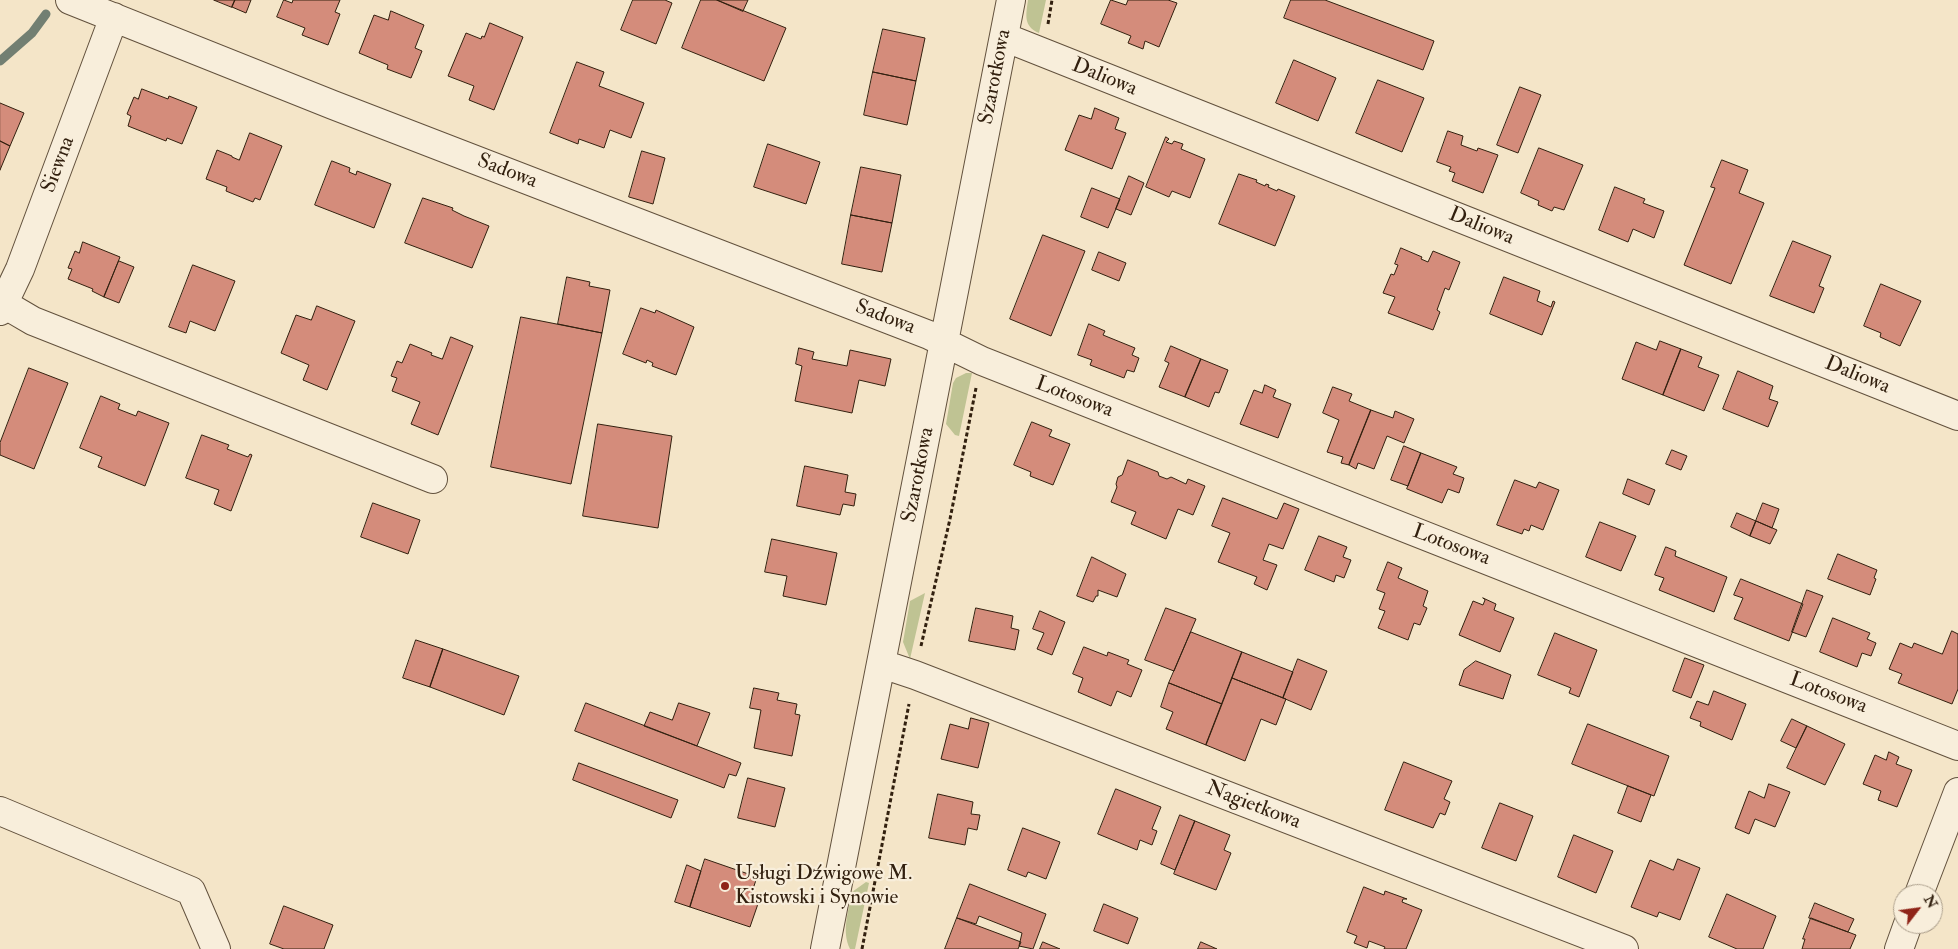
<!DOCTYPE html>
<html>
<head>
<meta charset="utf-8">
<style>
  body { margin:0 }
  #map { position:relative; width:1958px; height:949px; overflow:hidden; background:#f4e5c8; font-family:"IM FELL Double Pica",serif }
  canvas { display:block }
  .north { position:absolute; left:1893px; top:884px; width:50px; height:50px; box-sizing:border-box; background:#f8eedb; border:1px solid #a99c89; border-radius:50%; rotate:60deg; font-size:14px; font-weight:700; line-height:20px; text-align:center; color:#32200f }
  .north::after { content:''; display:block; margin:auto; width:18px; height:22px; background:#8f2418; clip-path:polygon(50% 0,100% 100%,50% 72%,0 100%) }
</style>
</head>
<body>
<div id="map">
<canvas width="1958" height="949"></canvas>
<div class="north">N</div>
</div>
<script>
const context = document.querySelector('canvas').getContext('2d');
context.lineJoin = 'round';
function paint(path, color) {
  context.fillStyle = color;
  context.fill(path, 'evenodd');
}
function strokePath(path, color, width, dash) {
  context.strokeStyle = color;
  context.lineWidth = width;
  context.lineCap = dash ? 'butt' : 'round';
  context.setLineDash(dash || []);
  context.stroke(path);
}
function drawText(font, color, halo, rows, align = 'center') {
  context.font = font + ' "IM FELL Double Pica",serif';
  context.lineWidth = 4.5;
  context.setLineDash([]);
  context.textBaseline = 'middle';
  context.strokeStyle = halo;
  context.fillStyle = color;
  for (const [text, x, y, turn = 0] of rows) {
    context.save();
    context.translate(x, y);
    context.rotate((+turn || 0) * Math.PI / 180);
    context.textAlign = isNaN(turn) ? turn : align;
    if (halo) context.strokeText(text, 0, 0);
    context.fillText(text, 0, 0);
    context.restore();
  }
}
const green = new Path2D(`
  M1028,0h18l-7,33c-16,-7 -13,-18 -11,-33z
  M966,373h6l-13,63 -4,-1 -9,-11 7,-41 3,-5z
  M925,593l-15,66 -7,-17 7,-41z
  M866,882l3,1 -14,66h-5c-9,-18 -1,-39 2,-57z`);
const stream = new Path2D(`
  M0,61l32,-28 14,-19`);
const building = new Path2D(`
  M214,0h21l-3,7z
  M235,0h16l-5,13 -14,-6z
  M284,0l8,3 1,-3h47l-5,12 5,2 -12,31 -26,-10 3,-7 -28,-11z
  M633,0h32l7,3 -16,41 -35,-14z
  M701,0h16l69,28 -22,53 -82,-33z
  M717,0h31l-5,11z
  M1111,0l15,5 2,-5h40l9,3 -18,44 -14,-6 -2,8 -15,-6 3,-7 -30,-12z
  M1291,0h34l109,41 -11,29 -139,-52z
  M391,11l33,14 -9,23 7,3 -11,27 -24,-9 1,-4 -29,-12 15,-38 14,5z
  M490,23l33,14 -29,73 -25,-10 5,-14 -26,-10 18,-43 15,6 1,-3 2,1z
  M883,29l42,9 -9,43 -43,-9z
  M1294,60l42,18 -18,43 -42,-18z
  M577,62l27,10 -5,14 45,17 -13,35 -21,-8 -6,18 -25,-9 -1,5 -28,-11z
  M873,72l43,9 -9,44 -43,-10z
  M1378,80l46,18 -22,54 -46,-19z
  M1520,87l21,8 -23,58 -21,-8z
  M142,89l26,10 1,-3 28,11 -15,37 -15,-6 -1,3 -38,-15 3,-10 -4,-2 7,-17 4,2z
  M0,103l24,10 -14,33 -10,-5z
  M1095,108l24,10 -4,11 11,4 -14,36 -47,-19 14,-35 12,4z
  M1448,131l15,5 -2,9 16,6 1,-3 20,7 -15,38 -31,-12 3,-8 -6,-2 2,-4 -14,-5z
  M250,133l32,13 -22,54 -5,-2 -2,4 -27,-11 1,-4 -21,-8 11,-29 15,6v1l7,3z
  M1166,137l3,2 -3,3 6,2 2,-3 9,3 -2,5 24,10 -15,39 -18,-7 -3,6 -23,-10z
  M0,141l10,5 -10,24z
  M768,144l52,18 -14,42 -52,-17z
  M1539,148l44,17 -19,45 -10,-3 -2,4 -14,-6 1,-4 -18,-8z
  M642,151l23,7 -12,46 -24,-7z
  M1722,160l26,10 -9,23 25,10 -33,81 -47,-19 31,-77 -4,-1z
  M332,161l18,7 -1,4 7,3 1,-4 34,13 -17,44 -59,-23z
  M861,167l40,8 -9,48 -41,-8z
  M1239,174l18,6 -1,2 9,4 1,-2 3,1 -1,2 9,4 1,-2 17,7 -20,50 -56,-22z
  M1129,176l15,7 -13,32 -15,-6z
  M1615,187l30,12 -2,4 21,8 -10,27 -21,-9 -5,13 -29,-12z
  M1092,188l28,11 -12,29 -27,-11z
  M423,198l30,10 -1,2 12,6 25,10 -17,42 -67,-25z
  M851,215l41,8 -10,49 -40,-8z
  M1043,235l42,16 -34,85 -41,-17z
  M1793,241l38,15 -12,30 5,2 -10,25 -44,-17z
  M83,242l37,15 -16,40 -12,-6 1,-2 -25,-10 4,-10 -4,-1 7,-17 4,2z
  M1401,248l21,9 -1,2 7,3 5,-11 27,11 -11,28 -4,-2 -8,22 3,2 -7,18 -45,-17 7,-16 -12,-4 8,-19 3,1 4,-10 -3,-1z
  M1099,252l27,11 -7,18 -27,-11z
  M119,261l15,6 -15,36 -15,-6z
  M193,265l42,16 -20,50 -25,-10 -4,12 -17,-6z
  M567,277l23,5 -1,4 21,4 -8,43 -44,-9z
  M1504,277l36,14 -3,10 14,6 2,-6 2,1 -13,33 -52,-21z
  M1881,284l40,17 -21,45 -20,-9 1,-4 -17,-7z
  M317,306l38,15 -28,69 -24,-10 6,-15 -28,-12 15,-38 15,5z
  M641,308l14,5 1,-3 38,17 -18,48 -24,-9 1,-3 -6,-3 -1,3 -23,-9z
  M521,317l81,16 -31,151 -80,-17z
  M1089,324l16,7 -2,4 32,13 -3,7 7,3 -5,14 -7,-2 -3,8 -34,-13 2,-5 -14,-5z
  M451,337l22,9 -35,89 -27,-11 9,-22 -28,-11 5,-13 -6,-2 6,-15 5,2 8,-19 22,9 -1,2 11,4z
  M1660,341l21,8 -18,46 -41,-16 14,-37 20,8z
  M1171,346l30,13 -16,38 -26,-10 10,-24 -4,-2z
  M799,348l15,4 -2,7 35,7 3,-16 41,9 -6,27 -26,-6 -7,33 -57,-12 7,-35 -6,-2z
  M1681,349l21,8 -4,10 21,8 -15,36 -41,-16z
  M1201,359l27,11 -9,23 -4,-1 -6,15 -24,-10z
  M29,368l39,15 -34,86 -34,-14v-12z
  M1738,371l35,15 -4,13 9,3 -10,25 -45,-18z
  M1265,385l11,5 -3,7 18,7 -13,34 -38,-14 14,-34 8,3z
  M1333,387l19,7 -3,7 22,9 -22,55 -8,-2 2,-6 -16,-5 12,-32 -16,-7z
  M101,396l19,8 -2,5 18,7 2,-5 31,12 -24,63 -47,-19 4,-10 -22,-9z
  M1371,410l22,8 2,-7 19,8 -10,24 -17,-7 -13,33 -16,-6 -2,6 -7,-4z
  M1032,422l20,8 -3,6 21,8 -17,41 -23,-9 1,-4 -17,-7z
  M598,424l74,12 -14,92 -75,-12z
  M202,435l27,10 -2,4 21,8 2,-3 2,1 -21,56 -17,-7 5,-14 -33,-12z
  M1404,446l17,7 -13,33 -17,-6z
  M1672,450l15,6 -6,14 -15,-6z
  M1421,453l36,14 -4,7 11,4 -5,15 -11,-4 -6,14 -35,-14z
  M1128,460l30,12 1,4 8,3 4,-2 15,7 2,-5 17,7 -12,29 -15,-6 -12,30 -35,-15 5,-12 -25,-10 6,-15 -1,-3 2,-7 4,-2z
  M805,466l43,9 -3,17 11,2 -2,12 -11,-2 -3,11 -43,-9z
  M1628,479l27,11 -6,15 -26,-11z
  M1515,480l21,8 3,-6 20,8 -16,40 -12,-5 -2,6 -5,-2 -2,5 -25,-9z
  M1223,498l54,21 7,-16 15,6 -16,40 -14,-5 -6,16 14,5 -10,25 -13,-6 3,-7 -39,-15 12,-29 -18,-7z
  M373,503l47,17 -12,34 -47,-17z
  M1763,503l16,6 -7,19 -16,-7z
  M1737,513l19,8 -6,15 -19,-9z
  M1756,521l21,9 -7,14 -20,-8z
  M1600,522l36,14 -15,35 -35,-14z
  M1319,536l28,11 -4,10 8,3 -7,18 -8,-3 -2,7 -29,-12z
  M772,539l65,14 -11,52 -43,-9 4,-20 -22,-4z
  M1666,547l10,4 -1,5 52,21 -13,35 -55,-22 5,-12 -9,-3z
  M1838,554l39,16 -3,8 2,1 -6,16 -42,-16z
  M1092,557l34,17 -9,23 -19,-7v6h-2l-3,6 -16,-6z
  M1388,562l14,6 -4,10 30,13 -5,15 4,2 -7,17 -6,-2 -6,17 -30,-12 7,-17 -6,-2 6,-16 -8,-3z
  M1741,579l62,25 -14,37 -55,-22 9,-21 -9,-3z
  M1807,590l16,6 -17,41 -14,-5z
  M1483,598l13,6 -2,6 20,8 -14,34 -41,-17 14,-34 10,4 2,-5z
  M976,608l37,8 -2,12 8,2 -4,20 -46,-9z
  M1166,608l30,11 -22,52 -29,-11z
  M1040,611l25,11 -13,33 -15,-6 7,-16 -11,-4z
  M1833,618l37,15 -3,6 9,4 -5,13 -9,-3 -5,14 -37,-15z
  M1952,631l6,3v55l-6,15 -54,-21 4,-9 -13,-5 11,-26 12,5 2,-5 28,11z
  M1191,632l51,20 -20,52 -53,-21z
  M1555,633l42,17 -18,47 -10,-4 2,-5 -33,-13z
  M416,640l27,9 -13,38 -27,-9z
  M1084,647l23,9 1,-4 21,8 -2,4 15,6 -11,27 -14,-6 -6,15 -33,-14 5,-14 -10,-4z
  M443,649l76,27 -15,39 -74,-28z
  M1242,652l51,20 -10,26 -51,-20z
  M1685,658l19,7 -13,33 -18,-7z
  M1298,659l29,12 -16,39 -28,-12z
  M1476,661l35,14 -8,24 -44,-14 5,-15z
  M1232,678l54,21 -10,26 -15,-6 -16,42 -39,-16z
  M1169,683l53,21 -16,41 -40,-16 7,-17 -12,-5z
  M754,688l25,5 -2,7 20,4 -2,10 5,1 -8,41 -38,-8 7,-38 -11,-2z
  M1714,691l32,13 -14,36 -32,-14 1,-4 -11,-4 7,-17 11,4z
  M586,703l155,60 -5,13 -7,-2 -5,14 -149,-57z
  M679,703l31,10 -13,33 -53,-20 6,-14 22,8z
  M971,718l18,5 -11,45 -37,-9 9,-35 18,5z
  M1792,719l15,7 -11,22 -15,-7z
  M1588,724l81,32 -15,40 -82,-32z
  M1807,726l38,18 -20,41 -38,-17z
  M1889,752l10,5 -3,7 16,6 -15,37 -19,-7 3,-9 -18,-7 12,-29 11,5z
  M1404,762l48,19 -8,18 6,3 -5,13 -5,-2 -7,15 -48,-18z
  M579,763l99,37 -7,18 -98,-38z
  M748,778l37,10 -10,39 -37,-9z
  M1769,784l21,8 -15,35 -20,-8 -6,15 -14,-6 14,-37 15,7z
  M1628,786l23,9 -10,27 -23,-9z
  M1116,789l45,18 -9,22 5,2 -5,14 -12,-5 -3,10 -39,-16z
  M938,794l35,8 -2,12 9,1 -3,15 -9,-2 -3,17 -36,-7z
  M1500,803l33,13 -17,45 -34,-13z
  M1180,815l15,6 -20,49 -14,-6z
  M1195,821l35,14 -6,15 7,3 -15,37 -42,-16z
  M1023,828l37,14 -14,37 -18,-7 -2,5 -18,-7z
  M1574,835l39,16 -17,42 -38,-16z
  M705,859l52,18 -6,18 9,3 -10,29 -60,-20z
  M1678,859l22,9 -20,52 -21,-8 -2,5 -26,-10 19,-47 23,10z
  M687,865l14,6 -11,36 -15,-5z
  M970,884l76,30 -13,35 -14,-3 3,-13 -43,-17 -3,8 -19,-6z
  M1364,887l20,8 1,-4 22,8h-4l-1,3 20,8 -16,39h-22l1,-2 -16,-6 -2,7 -13,-5 3,-7 -10,-4z
  M1727,894l49,22 -13,33h-26l-28,-12z
  M1815,903l39,16 -6,13 -39,-14z
  M1104,904l34,14 -10,26 -34,-13z
  M284,906l49,19 -9,24h-40l-14,-5z
  M957,918l64,24 -3,7h-73z
  M1811,918l45,17 -6,14h-48l3,-10h-2z
  M1043,942l17,7h-20z
  M1201,942l16,7h-19z`);
const path = new Path2D(`
  M1048,24l4,-24
  M921,646l29,-127 26,-131
  M862,949l47,-245`);
const minor = new Path2D(`
  M70,0l263,105 596,230 53,26 976,385
  M1004,37l954,379
  M4,304l29,17 400,158
  M0,311l20,-42 94,-252
  M882,664l33,11 709,274
  M0,811l191,80 25,58
  M1919,894l39,-102
  M825,949l186,-949
  M1899,949l9,-25`);
const markers = [
  [725,886,5,"#8f2418"]
];
const streetNames = [
  ["Szarotkowa",996,77,-79],
  ["Daliowa",1104,78,22],
  ["Siewna",59,165,-69],
  ["Sadowa",507,172,21],
  ["Daliowa",1481,227,22],
  ["Sadowa",885,318,21],
  ["Daliowa",1857,376,22],
  ["Lotosowa",1074,398,21],
  ["Szarotkowa",919,475,-79],
  ["Lotosowa",1451,546,21],
  ["Lotosowa",1828,694,21],
  ["Nagietkowa",1253,806,21]
];
const poiNames = [
  ["Usługi Dźwigowe M.",735,874],
  ["Kistowski i Synowie",735,898]
];
paint(green, '#bfc393');
strokePath(stream, '#727f72', 9);
paint(building, '#d48c7b');
strokePath(building, '#32200f', 1);
strokePath(minor, '#62513d', 30);
strokePath(path, '#32200f', 3, [4, 2.5]);
strokePath(minor, '#f8eedb', 28);
for (const [x, y, r, color] of markers) {
  const dot = new Path2D();
  dot.arc(x, y, r, 0, 2 * Math.PI);
  context.fillStyle = color;
  context.fill(dot);
  strokePath(dot, '#f8eedb', 2);
}
drawText('21px', '#32200f', '#f8eedb', streetNames);
drawText('21px', '#32200f', '#f8eedb', poiNames, 'left');
</script>
</body>
</html>
